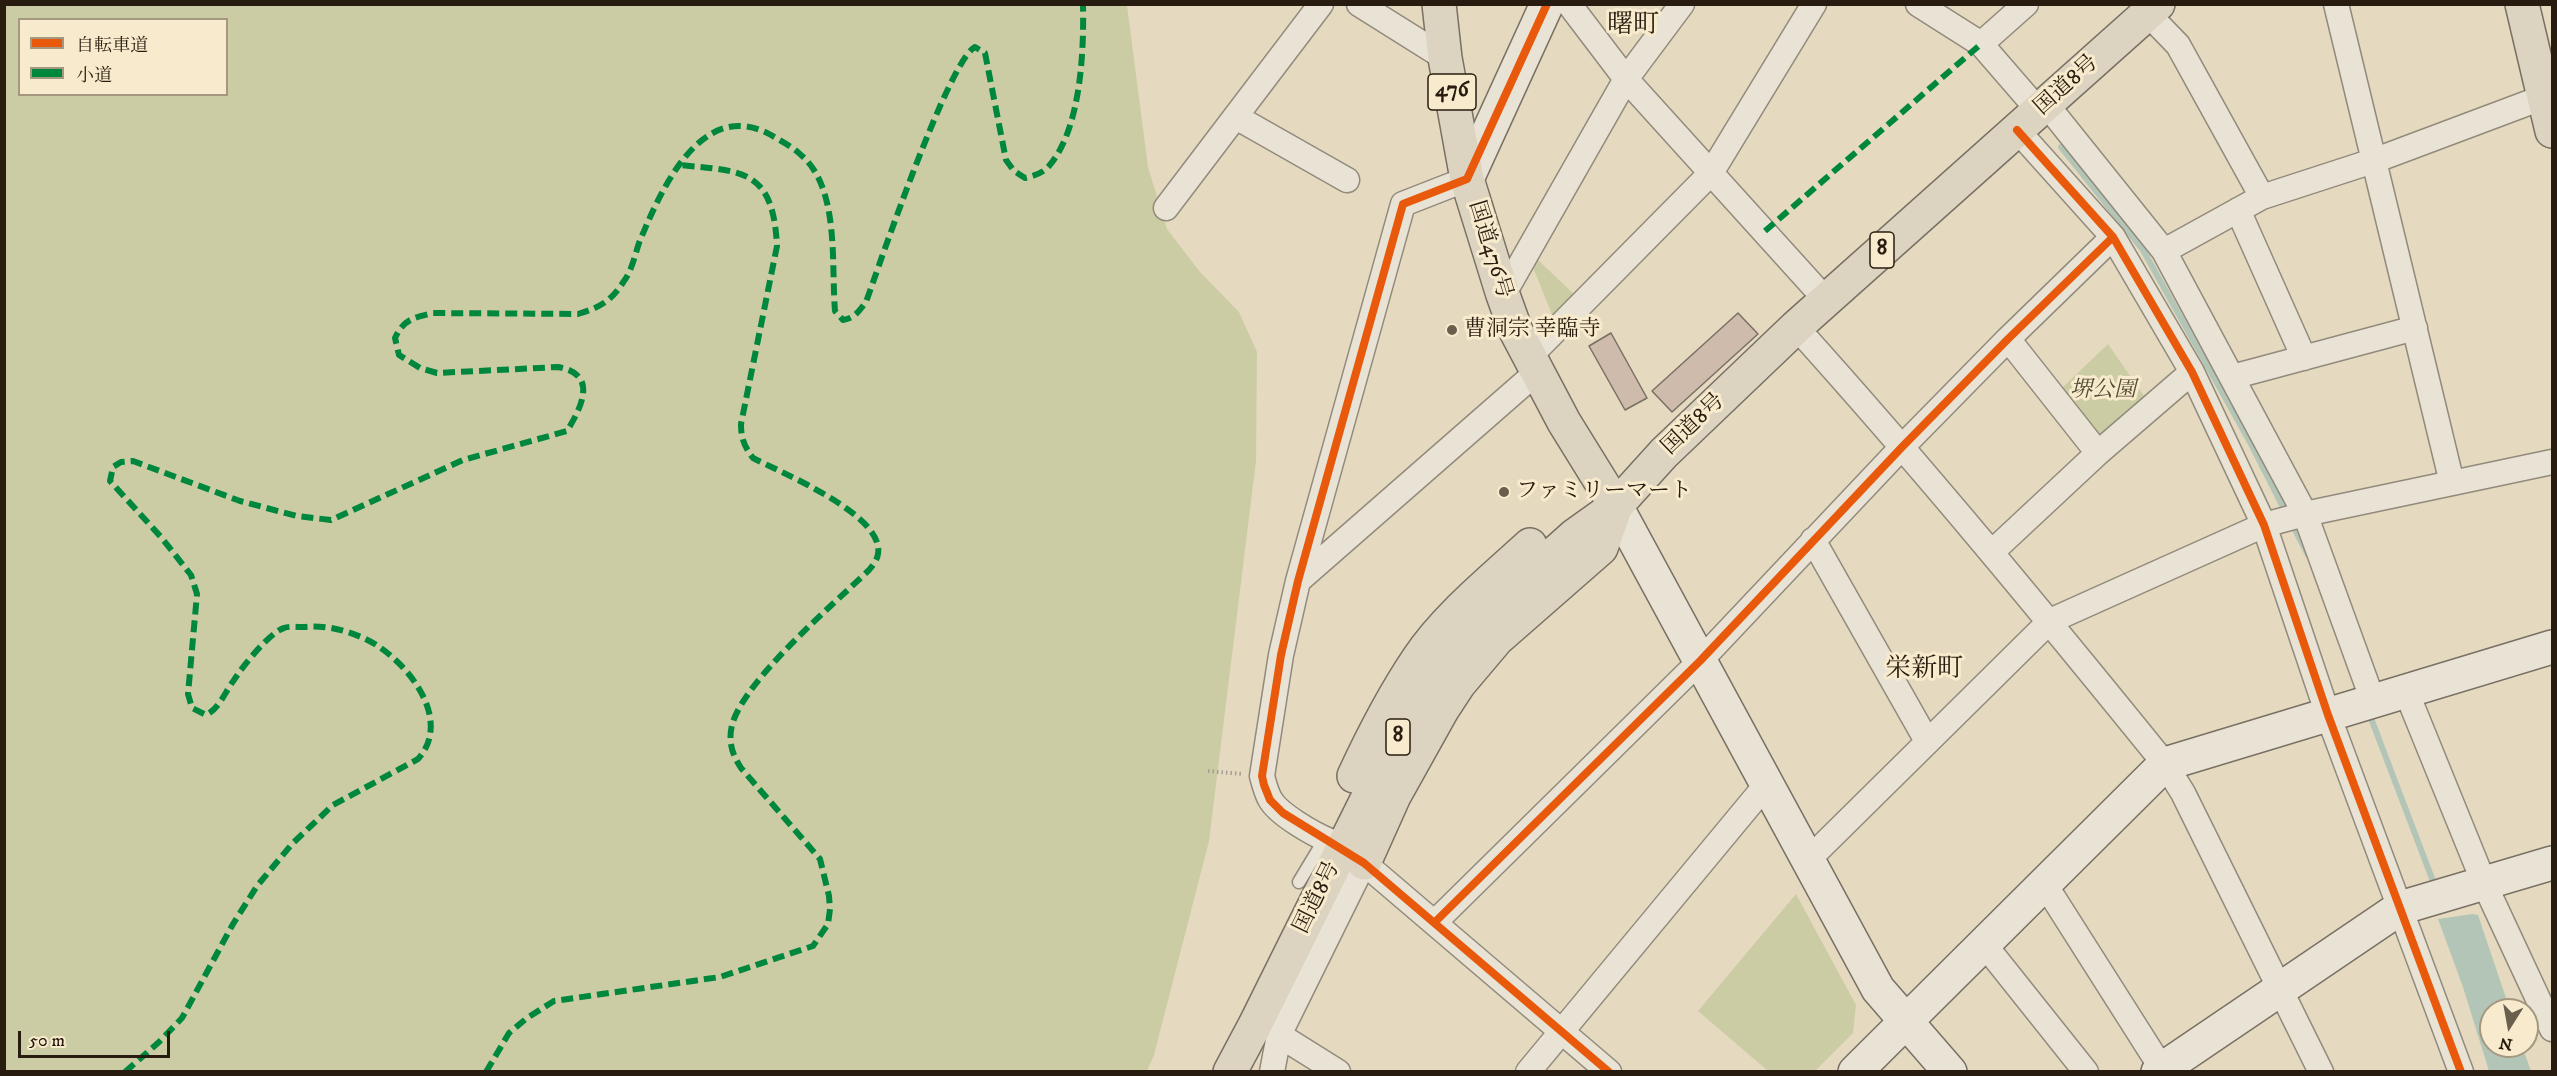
<!DOCTYPE html>
<html>
<head>
<meta charset="utf-8">
<style>
  body { margin:0 }
  #map { position:relative; width:2557px; height:1076px; overflow:hidden; background:#e5d9c0; font-family:"IM FELL DW Pica","Noto Serif JP",serif }
  canvas { display:block }
  .frame { position:absolute; inset:0; border:6px solid #271c0f; pointer-events:none }
  .legend { position:absolute; left:18px; top:18px; width:210px; height:78px; box-sizing:border-box; background:#f8eacc; border:2px solid #a49880; margin:0; padding:8px 10px; list-style:none; font-size:18px; color:#271c0f }
  .legend li { display:flex; align-items:center; gap:12px; height:30px }
  .legend b { width:30px; border:2px solid #a49880 }
  .north { position:absolute; left:2479px; top:998px; width:60px; height:60px; box-sizing:border-box; background:#f8eacc; border:2px solid #a49880; border-radius:50%; rotate:191deg; font-size:16px; font-weight:700; line-height:24px; text-align:center; color:#271c0f }
  .north::after { content:''; display:block; margin:auto; width:21px; height:27px; background:#6a5e4d; clip-path:polygon(50% 0,100% 100%,50% 72%,0 100%) }
  .scale { position:absolute; left:18px; top:1031px; width:152px; height:27px; box-sizing:border-box; border:3px solid #271c0f; border-top:0; padding-left:8px; font-size:18px; line-height:21px; white-space:nowrap; color:#271c0f; -webkit-text-stroke:4px #f8eacc; paint-order:stroke }
</style>
</head>
<body>
<div id="map">
<canvas width="2557" height="1076"></canvas>
<div class="frame"></div>
<ul class="legend">
<li><b style="height:8px;background:#e8590c"></b>自転車道</li>
<li><b style="height:8px;background:#00873e"></b>小道</li>
</ul>
<div class="north">N</div>
<div class="scale">50 m</div>
</div>
<script>
const context = document.querySelector('canvas').getContext('2d');
context.lineJoin = 'round';
function paint(path, color) {
  context.fillStyle = color;
  context.fill(path, 'evenodd');
}
function strokePath(path, color, width, dash) {
  context.strokeStyle = color;
  context.lineWidth = width;
  context.lineCap = dash ? 'butt' : 'round';
  context.setLineDash(dash || []);
  context.stroke(path);
}
function drawText(font, color, halo, rows, align = 'center') {
  context.font = font + ' "IM FELL DW Pica","Noto Serif JP",serif';
  context.lineWidth = 6;
  context.setLineDash([]);
  context.textBaseline = 'middle';
  context.strokeStyle = halo;
  context.fillStyle = color;
  for (const [text, x, y, turn = 0] of rows) {
    context.save();
    context.translate(x, y);
    context.rotate((+turn || 0) * Math.PI / 180);
    context.textAlign = isNaN(turn) ? turn : align;
    if (halo) context.strokeText(text, 0, 0);
    context.fillText(text, 0, 0);
    context.restore();
  }
}
const green = new Path2D(`
  M5,5h1122l21,162 19,62 33,43 39,40 18,40 -1,109 -47,380 -55,214 -7,16 -1142,1zM20,20h206v74h-206z
  M1537,259l39,37 -23,21 -21,-52z
  M2108,344l36,52 -46,40 -38,-46z
  M1796,894l60,111 -3,28 -38,38h-47l-70,-60z`);
const water = new Path2D(`
  M2473,914l5,1 32,95h-19v36h31l9,25h-42l-26,-84 -25,-68z`);
const stream = new Path2D(`
  M2061,147l82,103 107,192 36,71
  M2291,522l17,33
  M2369,713l67,176`);
const building = new Path2D(`
  M1738,313l20,21 -86,78 -20,-21z
  M1611,333l36,65 -22,12 -36,-64z`);
const path = new Path2D(`
  M1208,771l35,3`);
const lane = new Path2D(`
  M1299,882l26,-43`);
const street = new Path2D(`
  M1359,4l86,54
  M1569,4l57,75 200,221
  M1918,4l63,40 58,67
  M2336,4l116,479
  M2148,14l30,31 84,152
  M1981,44l45,-40
  M2046,104l118,147 141,263 68,187
  M1236,117l111,63
  M2017,130l96,107 79,135 72,153 64,190 133,357
  M1166,208l155,-204
  M2238,210l66,148
  M2164,251l98,-54 114,-37 176,-66
  M1503,295l123,-216 56,-75
  M1796,327c128,142 249,289 369,437l18,29 138,279
  M2008,339l90,114
  M1529,357l182,-184 103,-169
  M2232,377l183,-49
  M1813,540l114,201
  M1993,551l105,-98 94,-81
  M1298,581l239,-209
  M2406,691l78,192 68,146
  M1330,841c-17,-7 -52,-27 -60,-42 -4,-7 -6,-16 -8,-23l19,-121 17,-74 105,-377 64,-25
  M1353,856l11,7 245,209
  M1809,859l241,-238 214,-96 41,-11 247,-52
  M2044,883l120,189
  M1435,922l265,-261 203,-215 105,-107 105,-102
  M1984,944l102,128
  M1279,1035l59,37
  M1272,1072l7,-37 85,-172
  M1528,1072l238,-287`);
const secondary = new Path2D(`
  M1467,179l80,-175
  M1616,506l262,483 72,83
  M1855,1072l310,-308 387,-117
  M2158,1072l242,-164 152,-45`);
const primary = new Path2D(`
  M2522,4l30,127`);
const highway = new Path2D(`
  M1439,4l6,54 22,121 36,116 13,36 48,91 52,84
  M1354,776c19,-41 39,-80 64,-117 28,-42 75,-80 112,-114
  M1364,863l30,-67 48,-86 17,-26 38,-45 104,-91 15,-42
  M1230,1072l25,-47 143,-288 39,-63 36,-42 54,-54 47,-42 42,-30 48,-53 132,-126 362,-323`);
const quiet = new Path2D(`
  M1765,231l216,-187
  M125,1072l34,-30 23,-24 51,-94 24,-38 35,-42 41,-39 85,-46c38,-42 -17,-106 -57,-122 -19,-8 -38,-12 -58,-10 -6,0 -14,-1 -19,1 -14,4 -42,39 -50,52 -9,12 -15,29 -28,35l-14,-7 -4,-14 9,-100 -6,-19 -30,-38 -51,-56 3,-14 8,-5 12,-1 107,40 57,15 34,4 132,-60 104,-29c14,-23 32,-57 -9,-64l-121,6 -17,-5 -21,-13 -4,-17c9,-19 18,-20 38,-25l145,1c23,-7 33,-13 46,-33 8,-11 11,-26 15,-38 21,-51 62,-147 132,-108 10,6 22,12 30,20 39,33 30,109 34,156l8,9c12,-2 16,-9 23,-18 14,-39 83,-242 109,-255l10,6 21,107 8,11 11,7c9,-2 18,-5 24,-12 32,-37 35,-115 34,-162
  M486,1072l23,-39 18,-15 27,-17 166,-24 93,-31 15,-22 2,-15 -1,-13 -9,-37 -79,-91c-9,-14 -13,-26 -9,-43 12,-45 102,-121 137,-155 4,-5 8,-10 9,-16 7,-39 -96,-81 -125,-96 -9,-12 -12,-20 -12,-34l36,-178c-4,-76 -32,-75 -98,-81`);
const cycleway = new Path2D(`
  M1547,4l-80,175 -64,25 -105,377 -17,74 -19,121 2,9 6,15 13,13 81,50 245,209
  M2017,130l96,107 79,135 72,153 64,190 133,357
  M1435,922l265,-261 203,-215 105,-107 105,-102`);
const markers = [
  [1452,330,6,"#6a5e4d"],
  [1504,492,6,"#6a5e4d"]
];
const shields = [
  [1452,92,48],
  [1882,250,24],
  [1398,737,24]
];
const shieldNames = [
  ["476",1452,92],
  ["8",1882,250],
  ["8",1398,737]
];
const streetNames = [
  ["国道8号",2067,86,-42],
  ["国道476号",1489,250,73],
  ["国道8号",1694,425,-44],
  ["国道8号",1318,898,-64]
];
const poiNames = [
  ["曹洞宗 幸臨寺",1464,330],
  ["ファミリーマート",1516,492]
];
const parkNames = [
  ["堺公園",2103,391]
];
const quarterNames = [
  ["曙町",1633,27],
  ["栄新町",1924,671]
];
paint(green, '#cccca4');
paint(water, '#b2c5b6');
strokePath(stream, '#b2c5b6', 6);
paint(building, '#cebbac');
strokePath(building, '#787063', 1.5);
strokePath(lane, '#928a7b', 15);
strokePath(street, '#928a7b', 27);
strokePath(secondary, '#787063', 36);
strokePath(primary, '#787063', 36);
strokePath(highway, '#787063', 36);
strokePath(path, '#a49e94', 4, [1.5, 3]);
strokePath(lane, '#e9e3d6', 12);
strokePath(street, '#e9e3d6', 24);
strokePath(secondary, '#e9e3d6', 33);
strokePath(primary, '#dcd3c1', 33);
strokePath(highway, '#dcd3c1', 33);
strokePath(quiet, '#00873e', 6, [12, 6]);
strokePath(cycleway, '#e8590c', 8);
for (const [x, y, r, color] of markers) {
  const dot = new Path2D();
  dot.arc(x, y, r, 0, 2 * Math.PI);
  context.fillStyle = color;
  context.fill(dot);
  strokePath(dot, '#f8eacc', 2);
}
for (const [x, y, w] of shields) {
  const box = new Path2D();
  box.roundRect(x - w / 2, y - 18, w, 36, 4.5);
  context.fillStyle = '#f8eacc';
  context.fill(box);
  strokePath(box, '#271c0f', 1.5);
}
drawText('bold 21px', '#271c0f', null, shieldNames);
drawText('22px', '#271c0f', '#f8eacc', streetNames);
drawText('22px', '#271c0f', '#f8eacc', poiNames, 'left');
drawText('italic 22px', '#524e35', '#f8eacc', parkNames);
drawText('26px', '#271c0f', '#f8eacc', quarterNames);
</script>
</body>
</html>
